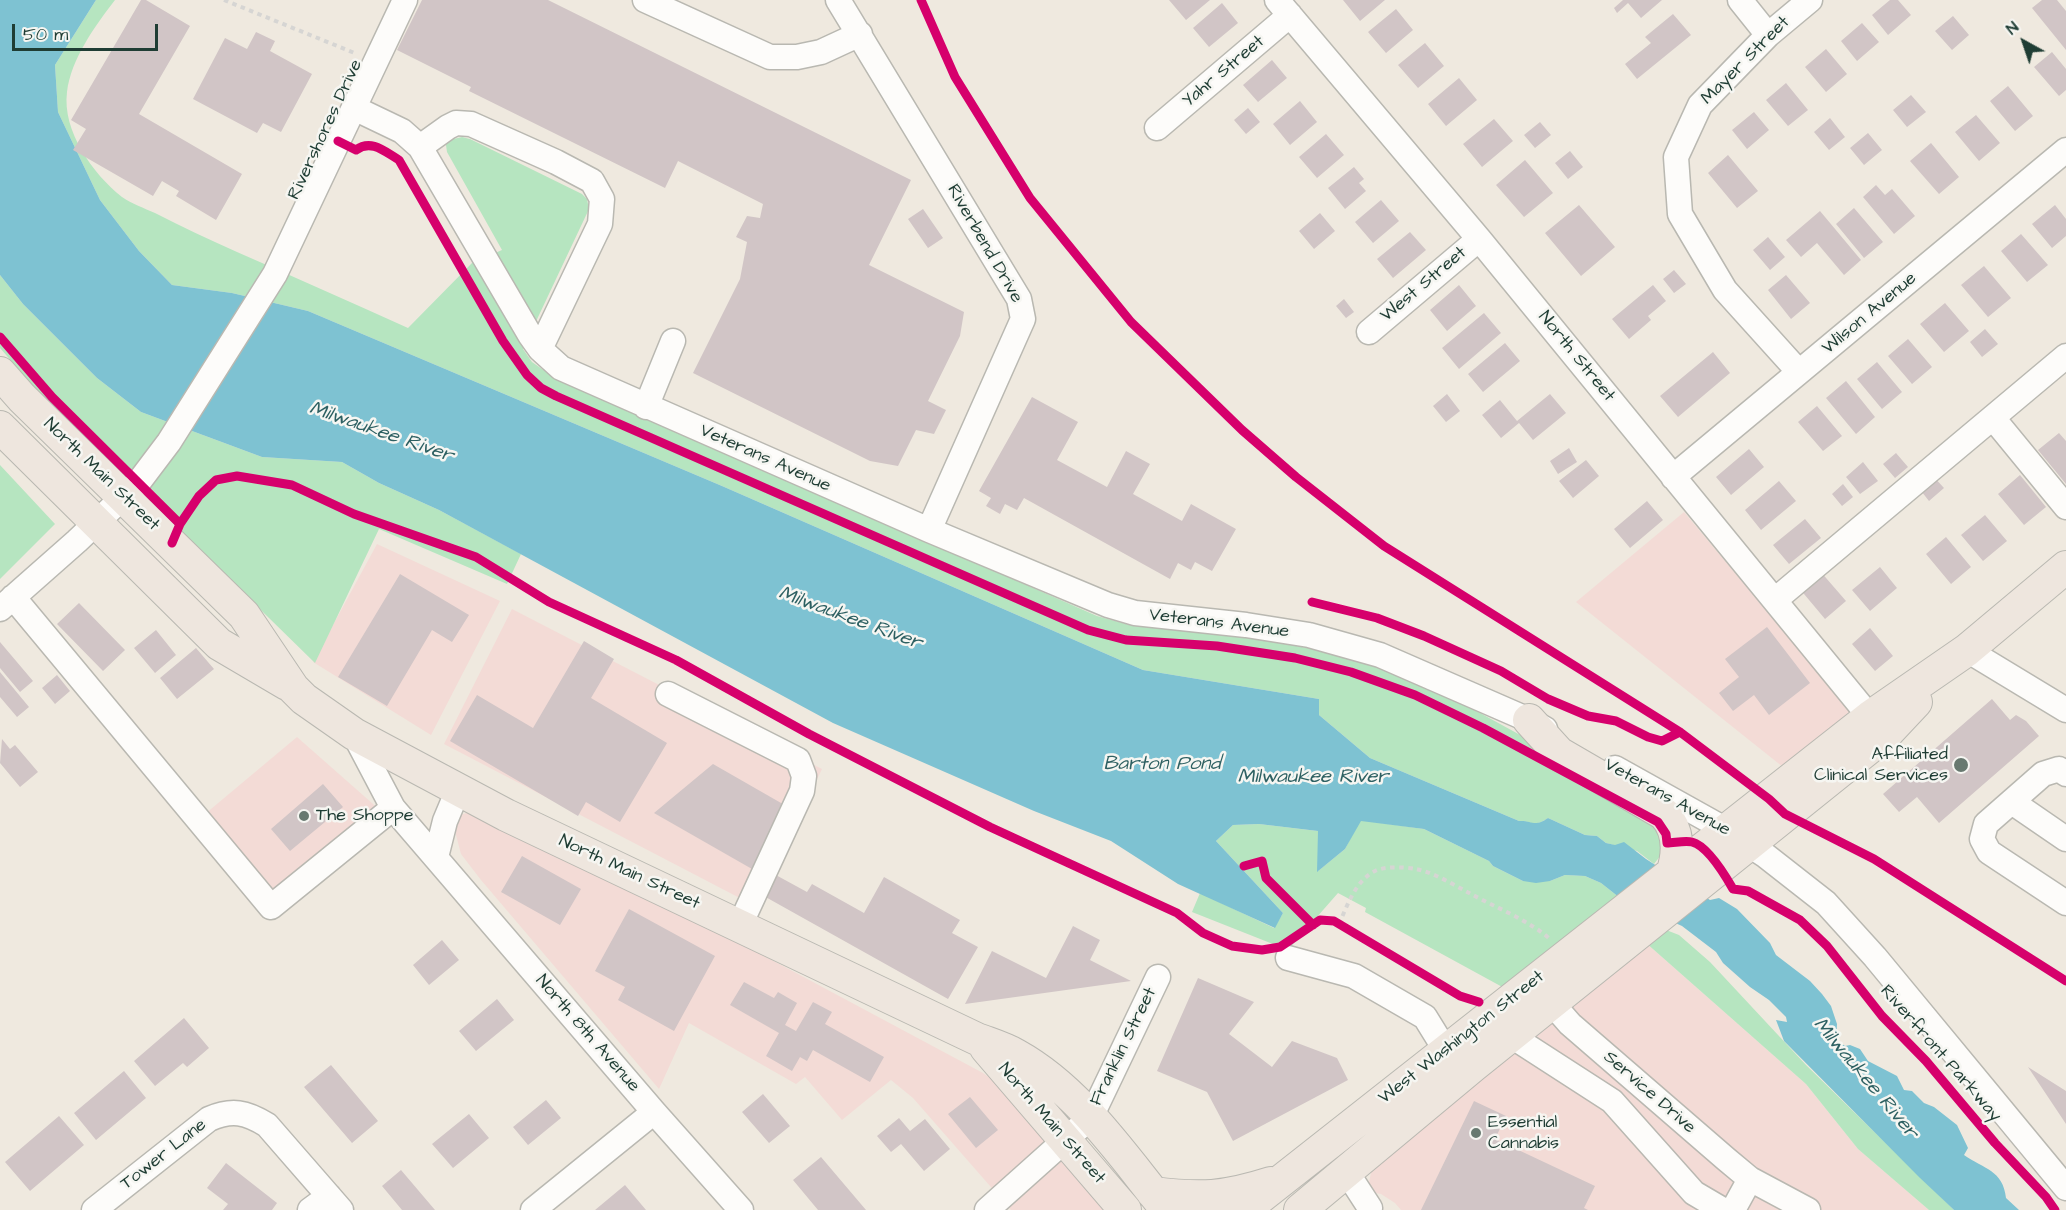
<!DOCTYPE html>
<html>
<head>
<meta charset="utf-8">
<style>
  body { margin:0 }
  #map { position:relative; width:2066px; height:1210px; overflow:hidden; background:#efe9df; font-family:"Architects Daughter",sans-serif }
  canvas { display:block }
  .north { position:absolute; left:1994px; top:12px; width:60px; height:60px; -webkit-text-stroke:4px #f6f6f2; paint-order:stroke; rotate:320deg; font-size:16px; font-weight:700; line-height:24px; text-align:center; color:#1f3d34 }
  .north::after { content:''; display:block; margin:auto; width:21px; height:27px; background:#1f3d34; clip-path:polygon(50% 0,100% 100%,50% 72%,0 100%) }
  .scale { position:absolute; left:12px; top:24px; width:146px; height:27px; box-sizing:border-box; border:3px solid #1f3d34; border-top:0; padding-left:8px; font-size:18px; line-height:21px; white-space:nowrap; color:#1f3d34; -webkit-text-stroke:4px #f6f6f2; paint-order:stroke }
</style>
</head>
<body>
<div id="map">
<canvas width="2066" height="1210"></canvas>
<div class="north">N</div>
<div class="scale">50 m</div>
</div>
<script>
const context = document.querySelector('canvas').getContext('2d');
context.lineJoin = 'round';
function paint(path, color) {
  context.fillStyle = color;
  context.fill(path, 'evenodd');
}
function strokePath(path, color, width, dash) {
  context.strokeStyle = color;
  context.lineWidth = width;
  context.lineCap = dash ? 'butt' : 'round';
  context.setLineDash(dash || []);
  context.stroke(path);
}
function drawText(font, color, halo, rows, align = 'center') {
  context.font = font + ' "Architects Daughter",sans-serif';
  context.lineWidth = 5;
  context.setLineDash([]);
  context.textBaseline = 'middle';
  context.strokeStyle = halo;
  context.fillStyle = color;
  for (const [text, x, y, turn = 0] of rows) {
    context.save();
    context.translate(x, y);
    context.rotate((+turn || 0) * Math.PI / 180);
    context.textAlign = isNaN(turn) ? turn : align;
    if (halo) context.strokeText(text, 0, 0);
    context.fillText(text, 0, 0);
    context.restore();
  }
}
const built = new Path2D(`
  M1684,512l164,196 2,7 -62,56 -212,-169z
  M377,544l123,57 -69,134 -118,-73z
  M512,609l310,160 -65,134v4l-313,-163z
  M297,737l84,74 -111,86 -65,-83z
  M466,813l9,1 16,7 264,130 228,122 16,11 117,126h-105l-98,-112 -22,-18 -49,40 -37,-43 -9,7 -107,-61 -30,66 -178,-209 -20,-26 -6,-23 1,-8 5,-8z
  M1645,942l161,142 52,65 71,61h-528l-6,-7 -14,-9 -6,-1 -7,-6 4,-19z`);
const green = new Path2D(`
  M96,0h19c-20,26 -44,59 -48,92 -5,39 26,82 55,105 10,7 22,11 33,16 27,14 55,27 82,39 57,25 114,50 171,76l64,-65 30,-13 -55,-98 -1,-7 3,-5 13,-3 8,2 112,55 5,5 2,10 -66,140 9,13 20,14 545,240 36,10 100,8 28,5 61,12 57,15 59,24 95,52 108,65 22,28 -2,20 -7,9 -17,-13 -31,-8 -9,-7 -12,-1 -37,-17c-14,10 -16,3 -29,3l-149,-63 -51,-43v-16l-176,-29 -421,-184 -414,-175 -76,-18 -60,-8 -33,-34 -39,-51 -42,-88 -3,-47z
  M0,275l23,29 74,74 44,34 121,45 80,5 37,21 60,27 82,44 -14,30 -128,-55 -64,134 -274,-268 -41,-47z
  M0,465l55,59 -55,55z
  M1360,820l64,9 65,32 4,5 30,15h27l15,-6 20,1 16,7 19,15 -114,91 -141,-77 1,-4 -28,-15 -50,57 -96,-38 8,-19 74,35 9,-15 -67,-72 17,-16 26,-1 59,7v40l27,-22z
  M1661,928l18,7 31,27 96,103 148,145h-25l-71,-61 -52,-65 -161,-142z`);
const water = new Path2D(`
  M0,0h96l-41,65 3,47 42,88 39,51 33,34 60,8 76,18 414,175 421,184 176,29v16l51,43 149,63c13,-1 15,7 29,-3l37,17 12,1 9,7 9,2 9,-3 22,17 64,41 9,-2 18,11 33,34 6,12 34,26 12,13 9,12 6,18 -1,16 9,6 5,-1 10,4 8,12 29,15 7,14 8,1 12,12 10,4 23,18 11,23 -4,7c20,14 39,15 42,43l13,12h-65l-35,-33 -135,-136 -8,-21 11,2 -1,-5 -17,-17 -19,-13 -27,-24 -7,-11 -34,-26 -62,-28 -19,-15 -16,-7 -20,-1 -15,6 -14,2 -13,-2 -30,-15 -4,-5 -65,-32 -63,-8 -16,28 -28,23 1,-41 -59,-7 -26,1 -17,16 67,72 -8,15 -97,-44 -67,-43 -77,-30 -201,-88 -394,-213 -60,-27 -37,-21 -80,-5 -121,-45 -44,-34 -74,-74 -23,-29z`);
const building = new Path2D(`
  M141,0h5l44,26 -51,88 103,60 -26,46 -40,-24 3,-5 -17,-10 -9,15 -80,-46 13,-21 -15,-9z
  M422,0h126l363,180 -42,85 95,47 -4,24 -32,65 18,9 -12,24 -18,-4 -18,36 -28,-5 -177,-88 47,-94 7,-37 -11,-5 11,-21 13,2 3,-14 -85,-43 -13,27 -196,-97 2,-4 -74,-37z
  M1169,0h41l-24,20z
  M1343,0h42l-25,21z
  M1623,0h39l-21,18 -13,-15 -11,10 -3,-5z
  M1890,0h8l13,15 -23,20 -16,-20z
  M2042,0h15l9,11v39l-34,-42z
  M1222,3l16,20 -29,24 -16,-19z
  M1396,9l17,21 -27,23 -18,-21z
  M1673,14l18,21 -54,44 -12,-15 26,-21 -6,-6z
  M1953,16l16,19 -17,15 -17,-19z
  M1862,23l17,19 -22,19 -16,-20z
  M256,32l19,9 -5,10 42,23 -31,58 -18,-9 -6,10 -64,-34 32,-61 22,11z
  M1425,43l19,23 -26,22 -20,-23z
  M1826,49l21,25 -21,18 -21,-25z
  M2052,52l14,17v21l-7,6 -25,-29z
  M1272,60l15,18 -29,24 -15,-17z
  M1459,78l18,22 -31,26 -18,-22z
  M1786,83l22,27 -20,16 -22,-26z
  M2008,86l25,30 -18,15 -25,-30z
  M1911,95l15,17 -19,15 -14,-17z
  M1300,101l17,21 -27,23 -17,-21z
  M1248,108l12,14 -14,12 -12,-14z
  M1754,112l15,18 -22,19 -15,-19z
  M1976,115l24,28 -21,18 -24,-29z
  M1830,118l15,19 -16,13 -15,-18z
  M1494,119l19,22 -31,26 -19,-23z
  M1540,122l11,13 -16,13 -11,-13z
  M1868,133l14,17 -18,15 -14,-17z
  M1326,134l18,21 -27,23 -18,-21z
  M1931,143l28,34 -20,17 -29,-33z
  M1570,151l13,16 -15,12 -13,-16z
  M1728,155l30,36 -21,17 -29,-35z
  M1525,160l28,33 -29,24 -28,-32z
  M1354,167l10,12 -5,4 7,8 -21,18 -17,-21z
  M1876,185l9,10 7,-6 23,27 -21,18 -31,-37z
  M1381,200l18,21 -26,22 -18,-21z
  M1579,205l36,42 -34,29 -36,-43z
  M2055,205l11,14v17l-14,12 -20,-24z
  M1854,208l29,34 -19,16 -28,-34z
  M923,209l20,29 -15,10 -20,-29z
  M1820,211l41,49 -17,15 -27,-32 -16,14 -15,-17z
  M1320,213l15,18 -21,18 -15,-18z
  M1410,232l16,18 -33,28 -16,-19z
  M2021,234l27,31 -21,17 -26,-31z
  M1768,237l17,20 -15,13 -17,-20z
  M1984,266l27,32 -23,19 -27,-32z
  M1674,270l12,14 -12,9 -11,-14z
  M1786,275l24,28 -19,16 -23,-29z
  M1459,285l17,21 -29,25 -17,-21z
  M1653,285l13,16 -18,15 3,4 -22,19 -17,-20z
  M1344,299l10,13 -8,6 -10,-12z
  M1945,303l24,28 -25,21 -24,-28z
  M1484,313l17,20 -42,36 -17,-21z
  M1985,329l13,15 -16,13 -12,-15z
  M1908,339l24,28 -20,17 -24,-28z
  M1505,343l15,18 -37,31 -15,-18z
  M1713,352l17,21 -52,44 -18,-21z
  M1877,362l25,30 -20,17 -25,-30z
  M1846,381l29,36 -19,17 -30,-36z
  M1447,394l13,17 -14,11 -13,-16z
  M1550,394l16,19 -33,27 -14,-17 -18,15 -19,-23 18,-15 17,21z
  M1032,397l46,25 -21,38 50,27 19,-36 24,13 -17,30 49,27 9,-17 45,25 -24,42 -17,-9 -4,8 -13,-7 -8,16 -146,-81 -7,12 -12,-6 -5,10 -14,-8 5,-8 -12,-7z
  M1817,406l25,30 -19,15 -25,-29z
  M2059,433l7,8v43l-28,-34z
  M1569,448l8,14 -19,12 -8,-13z
  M1749,449l15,18 -33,28 -15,-18z
  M1896,453l12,14 -13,11 -12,-14z
  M1586,460l13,16 -26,22 -14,-17z
  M1863,462l15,19 -18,13 -14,-17z
  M1932,475l12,13 -15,13 -11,-14z
  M2020,475l26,32 -22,18 -26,-31z
  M1779,481l17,20 -35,29 -16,-20z
  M1843,484l10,13 -11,9 -10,-12z
  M1647,501l16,19 -33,28 -16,-19z
  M1985,515l22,26 -24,20 -22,-26z
  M1805,519l16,19 -32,26 -16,-19z
  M1946,537l25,30 -20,17 -25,-30z
  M1880,567l17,21 -27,23 -18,-21z
  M1820,571l26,30 -21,18 -26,-31z
  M400,574l69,41 -17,27 -20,-12 -45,76 -49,-29z
  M79,603l46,47 -22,21 -46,-47z
  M1767,627l43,56 -41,32 -15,-20 -21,16 -14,-18 20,-16 -14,-18z
  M1870,628l23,28 -18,15 -23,-27z
  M156,630l20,25 -21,18 -21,-25z
  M584,641l30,18 -23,39 76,45 -47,79 -34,-20 -8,14 -128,-75 27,-46 56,33z
  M0,642l33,39 -13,11 -20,-24z
  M196,648l18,21 -37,30 -17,-21z
  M0,672l29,35 -12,10 -17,-20z
  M57,675l13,16 -15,13 -13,-16z
  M1992,699l18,21 6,-5 10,6 13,15 -100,87 -22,-26 -18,15 -16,-18z
  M2,739l8,10 5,-4 23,27 -18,15 -20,-24z
  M713,764l75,43 -36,62 -98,-56z
  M323,784l20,23 -53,44 -19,-22z
  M522,856l59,33 -21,36 -59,-33z
  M774,874l33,18 5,-8 52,29 20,-36 76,43 -8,13 26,14 -30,52 -186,-104z
  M629,909l86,47 -41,75 -56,-31 7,-13 -30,-16z
  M1073,926l27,14 -10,20 41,21 -166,23 27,-53 54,27z
  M442,940l17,20 -30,25 -16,-20z
  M1198,978l56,24 -25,32 43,33 20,-26 45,17 11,22 -115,61 -26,-49 -50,-21z
  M744,982l30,16 4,-6 19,11 -12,22 11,6 17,-29 19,10 -7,12 59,33 -14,25 -57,-32 -6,11 -7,-4 -8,14 -26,-15 13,-23 -49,-28z
  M497,999l17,21 -38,31 -17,-20z
  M184,1018l25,30 -22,19 -4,-4 -28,23 -21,-25z
  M331,1065l47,56 -26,22 -48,-56z
  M2028,1067l38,24v33z
  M124,1071l22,27 -50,42 -22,-27z
  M763,1094l27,32 -21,17 -27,-31z
  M970,1097l28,33 -22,18 -28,-34z
  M546,1100l15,18 -33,27 -15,-18z
  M1474,1101l32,15 -11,23 100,47 -11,22 4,2h-167z
  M469,1114l20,24 -36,30 -21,-24z
  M59,1116l25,29 -54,46 -25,-29z
  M899,1118l11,13 15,-12 25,30 -26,22 -23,-27 -10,8 -14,-16z
  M821,1157l45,53h-48l-25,-30z
  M226,1163l51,40 -5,7h-49l5,-6 -21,-16z
  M401,1170l34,40h-33l-20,-24z
  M625,1185l21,25h-51z`);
const path = new Path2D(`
  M224,0l133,54
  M1339,924c8,-18 17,-44 36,-53 10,-5 30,-4 41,-2 19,4 38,16 55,25 24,13 61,28 80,46`);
const minor = new Path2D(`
  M645,0l125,57h27l24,-5 39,-18
  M838,0l181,299 4,20 -94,211
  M1277,0l202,239 391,478
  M1740,0l28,35
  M354,108l48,23 18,16 110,188 10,14 21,19 368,162 179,75 27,8 111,12 63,10 71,20 149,65 16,9
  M1157,128l133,-113
  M420,147l28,-20 8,-4 15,1 85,38 36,19 10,18 -2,25 -60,125
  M1369,332l110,-93
  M1799,372l-74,-82 -45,-76 -4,-57 24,-52 68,-70 42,-35
  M646,407l27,-66
  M1993,418l73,89
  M1673,477l393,-327
  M13,597l258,310 122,-99
  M1775,600l291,-244
  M0,609l77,-68 61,-58 31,-41 106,-168 130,-274
  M1967,650l99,60
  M668,694l130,66 6,16 -2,15 -62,134
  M354,734l39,74 261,304 87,98
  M1615,768l113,63 38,25 60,47 49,54 191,231
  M2066,774l-7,-5 -16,5 -57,50 -4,15 7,13 77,51
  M2012,802l54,37
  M436,857l9,-36 13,-31
  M1288,958l66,18 71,41 21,34
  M1542,992l28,32 156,135 24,20 58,31
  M1499,1028l113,73 82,92 29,17
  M1346,1171l24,37
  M94,1210l115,-91c23,-10 37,-7 58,6l74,85
  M310,1210l19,-14
  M533,1210l121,-98
  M987,1210l104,-93 67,-140
  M1733,1210l17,-31`);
const major = new Path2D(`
  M0,373l22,25 222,217 49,73 11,11 50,35 152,81 471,224c13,5 27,9 39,16 63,35 106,100 151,155
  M0,427l219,217 68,40
  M1529,720l30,33 105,61c15,16 15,39 8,60
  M986,1048l139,162
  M1153,1193c48,6 71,5 118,-10
  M1244,1210l626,-493 97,-67 99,-83
  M1300,1210l173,-144 412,-331 31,-33`);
const cycleway = new Path2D(`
  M921,0l34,77 75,121 101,124 111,108 54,47 88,69 296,186 89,67 16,15 89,45 192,122
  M338,141l18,9c15,-11 28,1 43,10l104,181 24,34 14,13 15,8 532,234 38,10 91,6 78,12 56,14 64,23 68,33 175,94 8,12 1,9c7,0 18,-3 25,-1 16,4 33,33 41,47l15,2 52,29 27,26 55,70 44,45 69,82 51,54 9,13
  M0,337l52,60 128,127
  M172,543l8,-19 19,-28 17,-16 21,-4 55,9 62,29 122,43 73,45 127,58 133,74 181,93 187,86 26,20 29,13 30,4 18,-3 40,-27 14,1 126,75 19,6
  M1312,602l65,16 47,18 77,35 47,28 40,17 28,5 32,16 14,4 18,-9
  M1244,866l18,-5 4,17 47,47`);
const markers = [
  [1961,765,8,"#687970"],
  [304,816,6,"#687970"],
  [1476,1133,6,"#687970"]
];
const streetNames = [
  ["Mayer Street",1746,61,-45],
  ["Yahr Street",1224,72,-40],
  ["Rivershores Drive",326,130,-65],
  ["Riverbend Drive",984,244,60],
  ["West Street",1424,285,-40],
  ["Wilson Avenue",1870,314,-40],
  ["North Street",1576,357,51],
  ["Veterans Avenue",765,459,24],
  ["North Main Street",101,475,44],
  ["Veterans Avenue",1219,624,7],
  ["Veterans Avenue",1667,798,29],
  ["North Main Street",629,873,25],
  ["North 8th Avenue",587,1034,49],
  ["West Washington Street",1462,1038,-38],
  ["Franklin Street",1124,1047,-64],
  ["Riverfront Parkway",1940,1054,49],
  ["Service Drive",1649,1093,41],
  ["North Main Street",1051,1124,49],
  ["Tower Lane",164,1155,-38]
];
const poiNames = [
  ["Affiliated",1948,755,"right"],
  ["Clinical Services",1948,776,"right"],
  ["The Shoppe",316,816],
  ["Essential",1488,1123],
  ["Cannabis",1488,1144]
];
const waterNames = [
  ["Milwaukee River",381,433,19],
  ["Milwaukee River",850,619,20],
  ["Barton Pond",1162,765],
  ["Milwaukee River",1313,778],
  ["Milwaukee River",1865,1079,50]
];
paint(built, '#f3dbd6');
paint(green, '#b6e5c0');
paint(water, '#7ec2d2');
paint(building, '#d1c5c6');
strokePath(minor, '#b9b8b1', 27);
strokePath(major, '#b9b8b1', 34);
strokePath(path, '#d6d5d3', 4, [4.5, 4.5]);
strokePath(minor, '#fdfcfa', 24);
strokePath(major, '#eee6de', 32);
strokePath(cycleway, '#d6006c', 9);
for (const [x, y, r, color] of markers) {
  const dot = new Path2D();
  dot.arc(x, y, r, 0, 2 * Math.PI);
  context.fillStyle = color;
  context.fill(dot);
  strokePath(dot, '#f6f6f2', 2);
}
drawText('18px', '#1f3d34', '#f6f6f2', streetNames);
drawText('18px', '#1f3d34', '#f6f6f2', poiNames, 'left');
drawText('italic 20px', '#2d6062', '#f6f6f2', waterNames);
</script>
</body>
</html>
